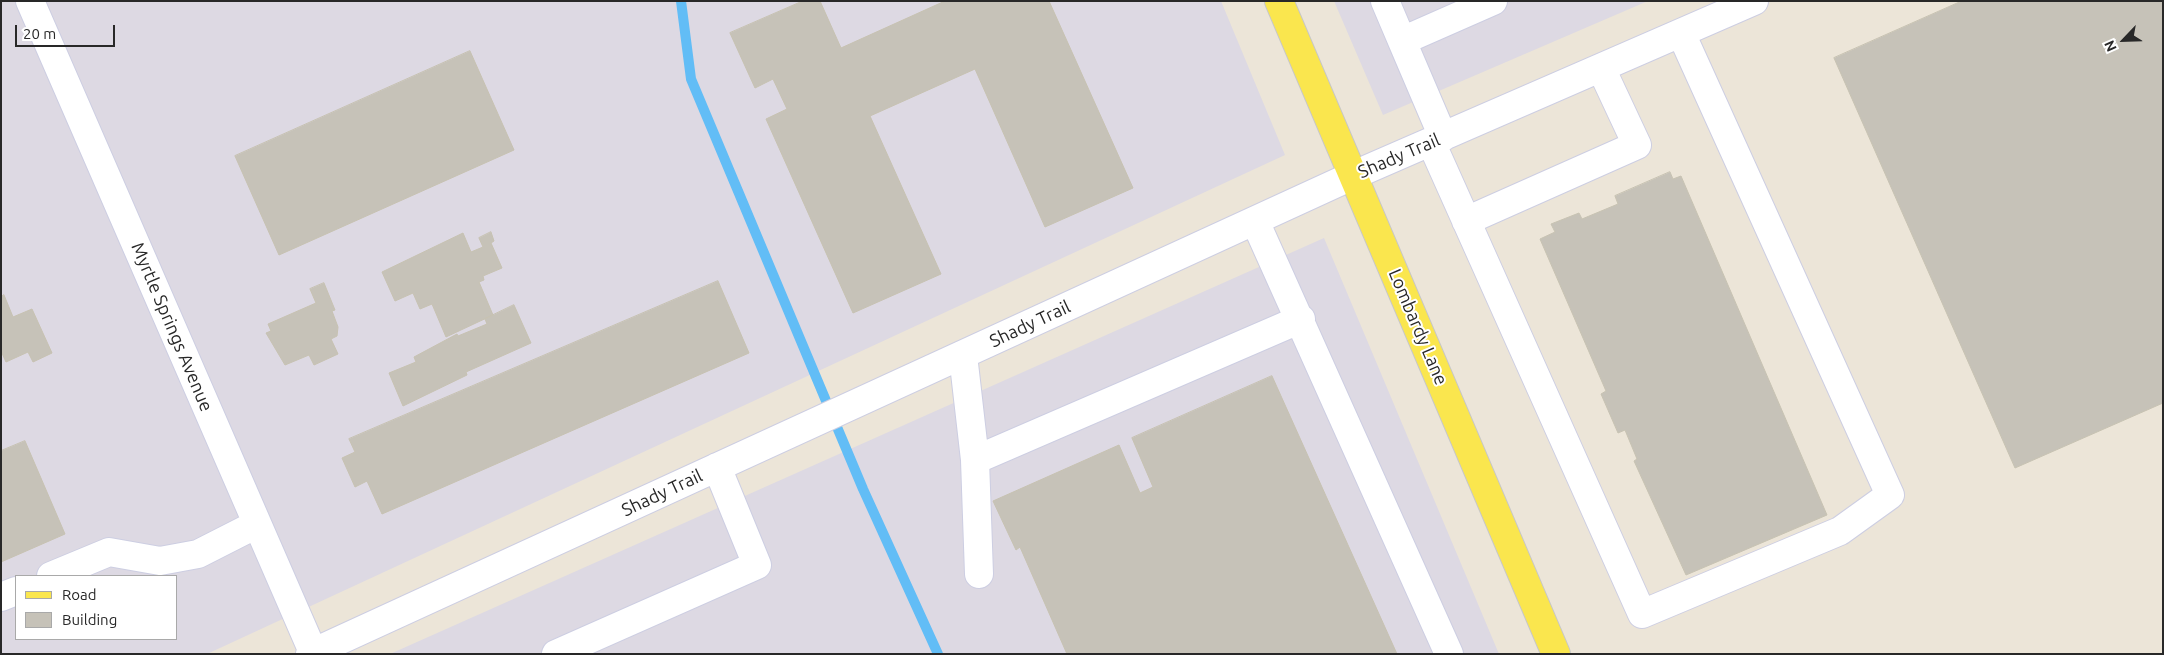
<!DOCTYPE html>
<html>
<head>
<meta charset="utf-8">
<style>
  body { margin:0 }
  #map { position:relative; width:2164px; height:655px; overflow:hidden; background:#ece5d8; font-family:Ubuntu,sans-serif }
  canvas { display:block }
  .frame { position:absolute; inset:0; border:2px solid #282828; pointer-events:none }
  .legend { position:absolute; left:15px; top:575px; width:162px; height:65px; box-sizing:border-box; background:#fff; border:1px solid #a9a9a9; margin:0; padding:6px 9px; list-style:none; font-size:15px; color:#282828 }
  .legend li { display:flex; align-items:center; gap:10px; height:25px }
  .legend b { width:25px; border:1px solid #a9a9a9 }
  .north { position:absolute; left:2099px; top:15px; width:50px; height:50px; -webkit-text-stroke:4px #fff; paint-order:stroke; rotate:246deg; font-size:14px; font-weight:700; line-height:20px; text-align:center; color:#282828 }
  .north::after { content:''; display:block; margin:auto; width:18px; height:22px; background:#282828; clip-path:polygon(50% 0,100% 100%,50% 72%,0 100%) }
  .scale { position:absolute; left:15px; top:25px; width:100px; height:22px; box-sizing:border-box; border:2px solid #282828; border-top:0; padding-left:6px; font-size:15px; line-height:18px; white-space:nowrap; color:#282828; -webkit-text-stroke:4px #fff; paint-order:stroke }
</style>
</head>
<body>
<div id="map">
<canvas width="2164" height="655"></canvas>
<div class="frame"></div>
<ul class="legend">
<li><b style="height:6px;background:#fae64e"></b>Road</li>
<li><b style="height:14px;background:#c6c2b8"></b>Building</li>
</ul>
<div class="north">N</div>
<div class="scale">20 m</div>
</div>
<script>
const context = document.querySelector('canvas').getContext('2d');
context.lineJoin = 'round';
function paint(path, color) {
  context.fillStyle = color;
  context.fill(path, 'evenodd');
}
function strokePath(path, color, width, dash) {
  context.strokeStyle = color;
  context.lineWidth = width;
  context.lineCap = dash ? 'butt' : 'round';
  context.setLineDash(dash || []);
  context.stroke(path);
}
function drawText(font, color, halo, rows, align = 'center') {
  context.font = font + ' Ubuntu,sans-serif';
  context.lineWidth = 4;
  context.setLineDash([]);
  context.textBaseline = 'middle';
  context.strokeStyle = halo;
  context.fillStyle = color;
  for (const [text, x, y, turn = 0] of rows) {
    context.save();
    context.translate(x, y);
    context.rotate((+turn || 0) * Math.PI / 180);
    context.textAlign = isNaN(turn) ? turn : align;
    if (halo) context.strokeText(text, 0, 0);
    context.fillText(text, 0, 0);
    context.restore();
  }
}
const industrial = new Path2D(`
  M1,1h1220l64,154 -1078,499h-206zM16,576h160v63h-160z
  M1334,1h314l-265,114z
  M1324,238l175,416h-1109z`);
const stream = new Path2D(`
  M681,1l10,78 172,410 75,165`);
const building = new Path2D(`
  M803,1h17l21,47 104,-47h104l84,187 -88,39 -70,-158 -105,47 71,158 -88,39 -87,-194 21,-10 -14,-30 -18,9 -25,-55z
  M1962,1h201v402l-148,65 -181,-410z
  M470,51l44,99 -235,105 -44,-99z
  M1670,172l3,7 8,-3 146,339 -141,60 -52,-114 3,-2 -12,-29 -7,3 -17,-39 5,-3 -66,-152 15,-7 -4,-8 28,-11 3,6 36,-15 -3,-8z
  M491,232l3,9 -3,2 11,25 -19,8 1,4 -5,2 14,33 -47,22 -14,-33 -12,5 -7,-16 -18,8 -13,-29 81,-39 8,19 12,-5 -4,-9z
  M718,281l31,72 -367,161 -15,-33 -12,6 -13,-29 13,-6 -6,-13z
  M324,283l11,27 -3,1 6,16 -1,9 -6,3 7,15 -24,11 -5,-10 -24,10 -19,-32 5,-2 -3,-7 48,-21 -6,-14z
  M4,295l9,22 19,-8 20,44 -19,9 -5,-10 -22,10 -5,-11v-54z
  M514,305l17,38 -65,29 1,3 -64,31 -14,-33 27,-11 -2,-5 43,-23 1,2 29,-12 -2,-5z
  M1272,376l125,278h-330l-47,-107 -4,3 -23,-49 126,-56 21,48 13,-6 -21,-49z
  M25,441l40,93 -64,28v-111z`);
const minor = new Path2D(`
  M30,1l283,651
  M1385,1l17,40 91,-40
  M1402,41l41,96
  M1431,142l211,472 198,-83 50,-36 -209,-462
  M1255,221l194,433
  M1466,221l171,-76 -36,-77
  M963,355l12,105
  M979,574l-4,-114 326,-141
  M51,576l58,-24 51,9 38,-7 59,-30
  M1,597l15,-6
  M310,654l1044,-479 400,-174
  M556,654l201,-89 -40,-98`);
const major = new Path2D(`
  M1279,1l277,653`);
const streetNames = [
  ["Shady Trail",1399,156,-23],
  ["Shady Trail",1030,324,-25],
  ["Myrtle Springs Avenue",172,327,67],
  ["Lombardy Lane",1418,327,67],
  ["Shady Trail",662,493,-25]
];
paint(industrial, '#ddd9e3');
strokePath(stream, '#62bdf6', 10);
paint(building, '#c6c2b8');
strokePath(building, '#c7c2b2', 1);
strokePath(minor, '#cdcee2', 30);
strokePath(major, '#c7c7c7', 30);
strokePath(minor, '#fff', 28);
strokePath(major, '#fae64e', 28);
drawText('18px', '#282828', '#fff', streetNames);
</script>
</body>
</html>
